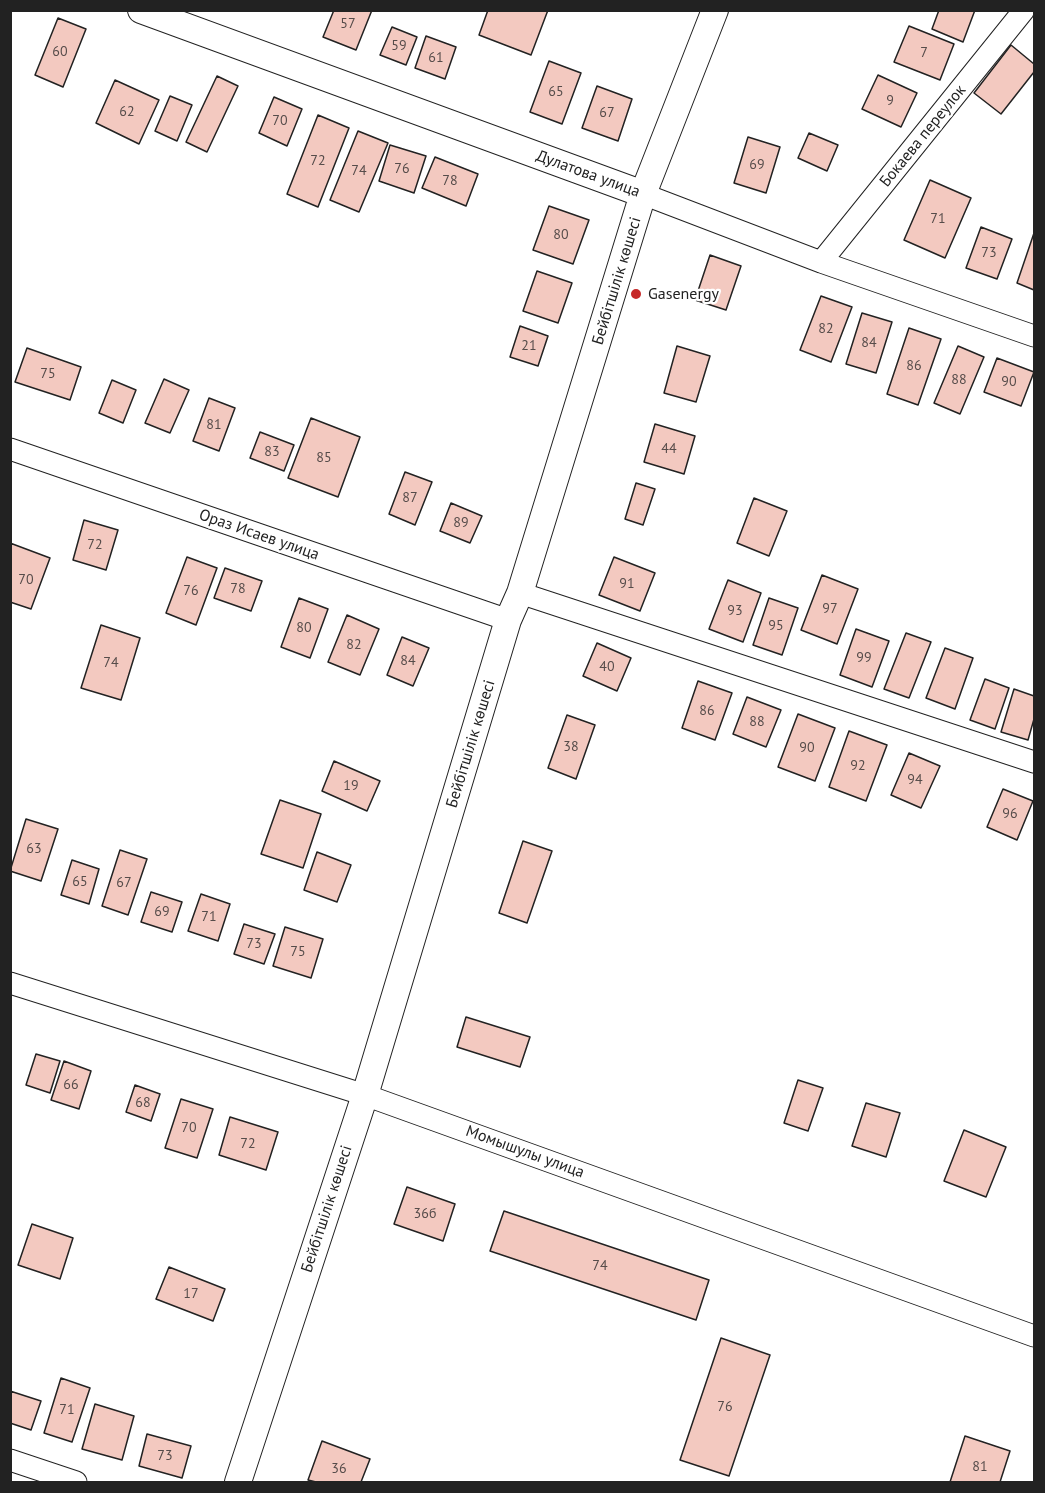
<!DOCTYPE html>
<html>
<head>
<meta charset="utf-8">
<style>
  body { margin:0 }
  #map { position:relative; width:1045px; height:1493px; overflow:hidden; background:#fff; font-family:"PT Sans",sans-serif }
  canvas { display:block }
  .frame { position:absolute; inset:0; border:12px solid #222; pointer-events:none }
</style>
</head>
<body>
<div id="map">
<canvas width="1045" height="1493"></canvas>
<div class="frame"></div>
</div>
<script>
const context = document.querySelector('canvas').getContext('2d');
context.lineJoin = 'round';
function paint(path, color) {
  context.fillStyle = color;
  context.fill(path, 'evenodd');
}
function strokePath(path, color, width, dash) {
  context.strokeStyle = color;
  context.lineWidth = width;
  context.lineCap = dash ? 'butt' : 'round';
  context.setLineDash(dash || []);
  context.stroke(path);
}
function drawText(font, color, halo, rows, align = 'center') {
  context.font = font + ' "PT Sans",sans-serif';
  context.lineWidth = 4.5;
  context.setLineDash([]);
  context.textBaseline = 'middle';
  context.strokeStyle = halo;
  context.fillStyle = color;
  for (const [text, x, y, turn = 0] of rows) {
    context.save();
    context.translate(x, y);
    context.rotate((+turn || 0) * Math.PI / 180);
    context.textAlign = isNaN(turn) ? turn : align;
    if (halo) context.strokeText(text, 0, 0);
    context.fillText(text, 0, 0);
    context.restore();
  }
}
const building = new Path2D(`
  M334,10h38l-16,40 -33,-13z
  M488,10h60l-17,45 -52,-20z
  M939,10h36l-12,32 -31,-13z
  M58,18l28,11 -23,58 -28,-12z
  M909,26l45,18 -14,36 -46,-18z
  M392,27l25,10 -11,28 -26,-10z
  M426,36l30,11 -11,32 -30,-11z
  M1011,45l23,19v8l-33,42 -27,-21z
  M549,61l32,12 -19,51 -32,-12z
  M878,75l39,18 -16,34 -39,-18z
  M217,76l21,10 -31,66 -21,-10z
  M115,80l44,20 -20,44 -43,-21z
  M597,86l35,13 -14,42 -36,-13z
  M170,96l22,9 -15,36 -22,-10z
  M274,97l28,12 -15,37 -28,-13z
  M318,115l31,13 -31,79 -31,-13z
  M358,131l30,12 -29,69 -29,-12z
  M809,133l29,12 -11,26 -29,-13z
  M748,137l32,10 -14,46 -32,-10z
  M390,145l36,11 -12,37 -35,-12z
  M435,157l43,17 -12,32 -44,-18z
  M930,180l41,18 -26,60 -41,-18z
  M549,206l40,14 -16,44 -40,-14z
  M981,227l31,12 -15,40 -31,-11z
  M1034,233v57l-17,-7z
  M710,255l31,11 -15,44 -31,-10z
  M537,271l35,12 -14,40 -35,-12z
  M821,296l31,11 -21,55 -31,-12z
  M862,313l30,9 -16,51 -30,-9z
  M520,326l28,10 -10,30 -28,-9z
  M909,328l32,11 -23,66 -31,-11z
  M677,346l33,10 -14,46 -32,-9z
  M958,346l26,11 -24,57 -26,-11z
  M27,348l54,19 -11,33 -55,-18z
  M997,358l37,14 -13,34 -37,-14z
  M164,379l25,11 -19,43 -25,-10z
  M112,380l24,10 -13,33 -24,-10z
  M209,398l26,10 -16,43 -26,-10z
  M311,418l49,19 -22,60 -50,-19z
  M655,424l40,12 -11,38 -40,-12z
  M260,432l34,13 -10,26 -34,-13z
  M405,472l27,10 -17,43 -26,-11z
  M636,483l19,6 -12,36 -18,-6z
  M754,498l33,13 -18,45 -32,-13z
  M451,503l31,13 -12,27 -30,-12z
  M84,520l34,10 -12,40 -33,-10z
  M10,543l40,15 -19,51 -21,-7z
  M187,557l30,11 -21,57 -30,-12z
  M614,557l41,16 -15,38 -41,-16z
  M225,568l37,13 -11,30 -37,-13z
  M822,575l36,14 -21,55 -36,-14z
  M728,580l33,13 -18,49 -34,-13z
  M299,598l29,11 -18,49 -29,-11z
  M769,598l29,10 -16,47 -29,-10z
  M347,615l32,14 -19,46 -32,-13z
  M101,625l39,13 -19,62 -40,-12z
  M856,629l33,12 -17,46 -32,-12z
  M906,633l25,9 -22,56 -25,-9z
  M402,637l27,11 -16,38 -26,-11z
  M597,643l34,15 -14,33 -34,-15z
  M945,648l28,10 -18,51 -29,-11z
  M985,679l24,9 -14,41 -25,-9z
  M698,681l34,12 -17,47 -33,-12z
  M1014,689l20,7v23l-6,21 -27,-8z
  M747,697l34,13 -15,37 -33,-13z
  M798,714l37,14 -20,53 -37,-14z
  M567,715l28,10 -19,54 -28,-11z
  M849,731l38,14 -21,56 -37,-14z
  M909,753l31,13 -19,42 -30,-13z
  M334,761l46,20 -13,30 -45,-20z
  M1003,789l30,12 -16,39 -30,-13z
  M280,800l41,14 -18,54 -42,-14z
  M26,819l32,10 -17,52 -31,-10z
  M523,841l29,10 -25,72 -28,-10z
  M120,850l27,9 -19,56 -26,-9z
  M317,852l34,13 -14,37 -33,-12z
  M72,860l27,9 -10,35 -28,-9z
  M151,892l31,10 -10,30 -31,-10z
  M201,894l29,10 -12,37 -30,-10z
  M244,924l31,10 -11,30 -30,-10z
  M285,927l38,12 -12,39 -38,-12z
  M466,1017l64,20 -10,30 -63,-20z
  M36,1054l24,7 -10,32 -24,-8z
  M64,1061l27,10 -12,38 -28,-9z
  M798,1080l25,8 -15,43 -24,-8z
  M135,1085l25,9 -9,27 -25,-9z
  M181,1099l32,10 -16,49 -32,-10z
  M866,1103l34,10 -14,44 -34,-11z
  M230,1117l48,15 -12,38 -47,-15z
  M964,1130l42,17 -20,50 -42,-16z
  M407,1187l48,17 -12,37 -49,-17z
  M504,1211l205,69 -13,40 -206,-69z
  M32,1224l41,14 -13,41 -42,-14z
  M169,1267l56,22 -12,32 -57,-22z
  M721,1338l49,17 -41,121 -49,-16z
  M61,1378l29,10 -18,54 -28,-9z
  M10,1391l31,10 -10,29 -21,-7z
  M95,1404l39,12 -12,44 -40,-11z
  M147,1434l44,12 -9,32 -43,-12z
  M965,1436l45,15 -10,31h-50z
  M322,1441l48,18 -9,23h-45l-8,-2z`);
const minor = new Path2D(`
  M643,194l178,68 213,74
  M821,262l203,-252
  M10,449l498,171
  M520,593l514,169
  M10,983l355,112 669,241
  M10,1460l66,22`);
const tertiary = new Path2D(`
  M141,10l502,184
  M238,1482l127,-387 143,-475 12,-27 123,-399 72,-184`);
const markers = [
  [636,294,6,"#c62828"]
];
const numberNames = [
  ["57",348,24],
  ["59",399,46],
  ["60",60,52],
  ["7",924,53],
  ["61",436,58],
  ["65",556,92],
  ["9",890,101],
  ["62",127,112],
  ["67",607,113],
  ["70",280,121],
  ["72",318,161],
  ["69",757,165],
  ["76",402,169],
  ["74",359,171],
  ["78",450,181],
  ["71",938,219],
  ["80",561,235],
  ["73",989,253],
  ["82",826,329],
  ["84",869,343],
  ["21",529,346],
  ["86",914,366],
  ["75",48,374],
  ["88",959,380],
  ["90",1009,382],
  ["81",214,425],
  ["44",669,449],
  ["83",272,452],
  ["85",324,458],
  ["87",410,498],
  ["89",461,523],
  ["72",95,545],
  ["70",26,580],
  ["91",627,584],
  ["78",238,589],
  ["76",191,591],
  ["97",830,609],
  ["93",735,611],
  ["95",776,626],
  ["80",304,628],
  ["82",354,645],
  ["99",864,658],
  ["84",408,661],
  ["74",111,663],
  ["40",607,667],
  ["86",707,711],
  ["88",757,722],
  ["38",571,747],
  ["90",807,748],
  ["92",858,766],
  ["94",915,780],
  ["19",351,786],
  ["96",1010,814],
  ["63",34,849],
  ["65",80,882],
  ["67",124,883],
  ["69",162,912],
  ["71",209,917],
  ["73",254,944],
  ["75",298,952],
  ["66",71,1085],
  ["68",143,1103],
  ["70",189,1128],
  ["72",248,1144],
  ["36б",425,1214],
  ["74",600,1266],
  ["17",191,1294],
  ["76",725,1407],
  ["71",67,1410],
  ["73",165,1456],
  ["81",980,1467],
  ["36",339,1469]
];
const streetNames = [
  ["Бокаева переулок",923,136,-51],
  ["Дулатова улица",588,174,20],
  ["Бейбітшілік көшесі",617,281,-73],
  ["Ораз Исаев улица",259,535,19],
  ["Бейбітшілік көшесі",471,744,-73],
  ["Момышулы улица",525,1152,20],
  ["Бейбітшілік көшесі",327,1209,-72]
];
const poiNames = [
  ["Gasenergy",648,294]
];
paint(building, '#f3c9c0');
strokePath(building, '#222', 1.5);
strokePath(minor, '#222', 23);
strokePath(tertiary, '#222', 28);
strokePath(minor, '#fff', 21);
strokePath(tertiary, '#fff', 26);
for (const [x, y, r, color] of markers) {
  const dot = new Path2D();
  dot.arc(x, y, r, 0, 2 * Math.PI);
  context.fillStyle = color;
  context.fill(dot);
  strokePath(dot, '#fff', 2);
}
drawText('14px', '#564c4a', null, numberNames);
drawText('16px', '#222', '#fff', streetNames);
drawText('16px', '#222', '#fff', poiNames, 'left');
</script>
</body>
</html>
